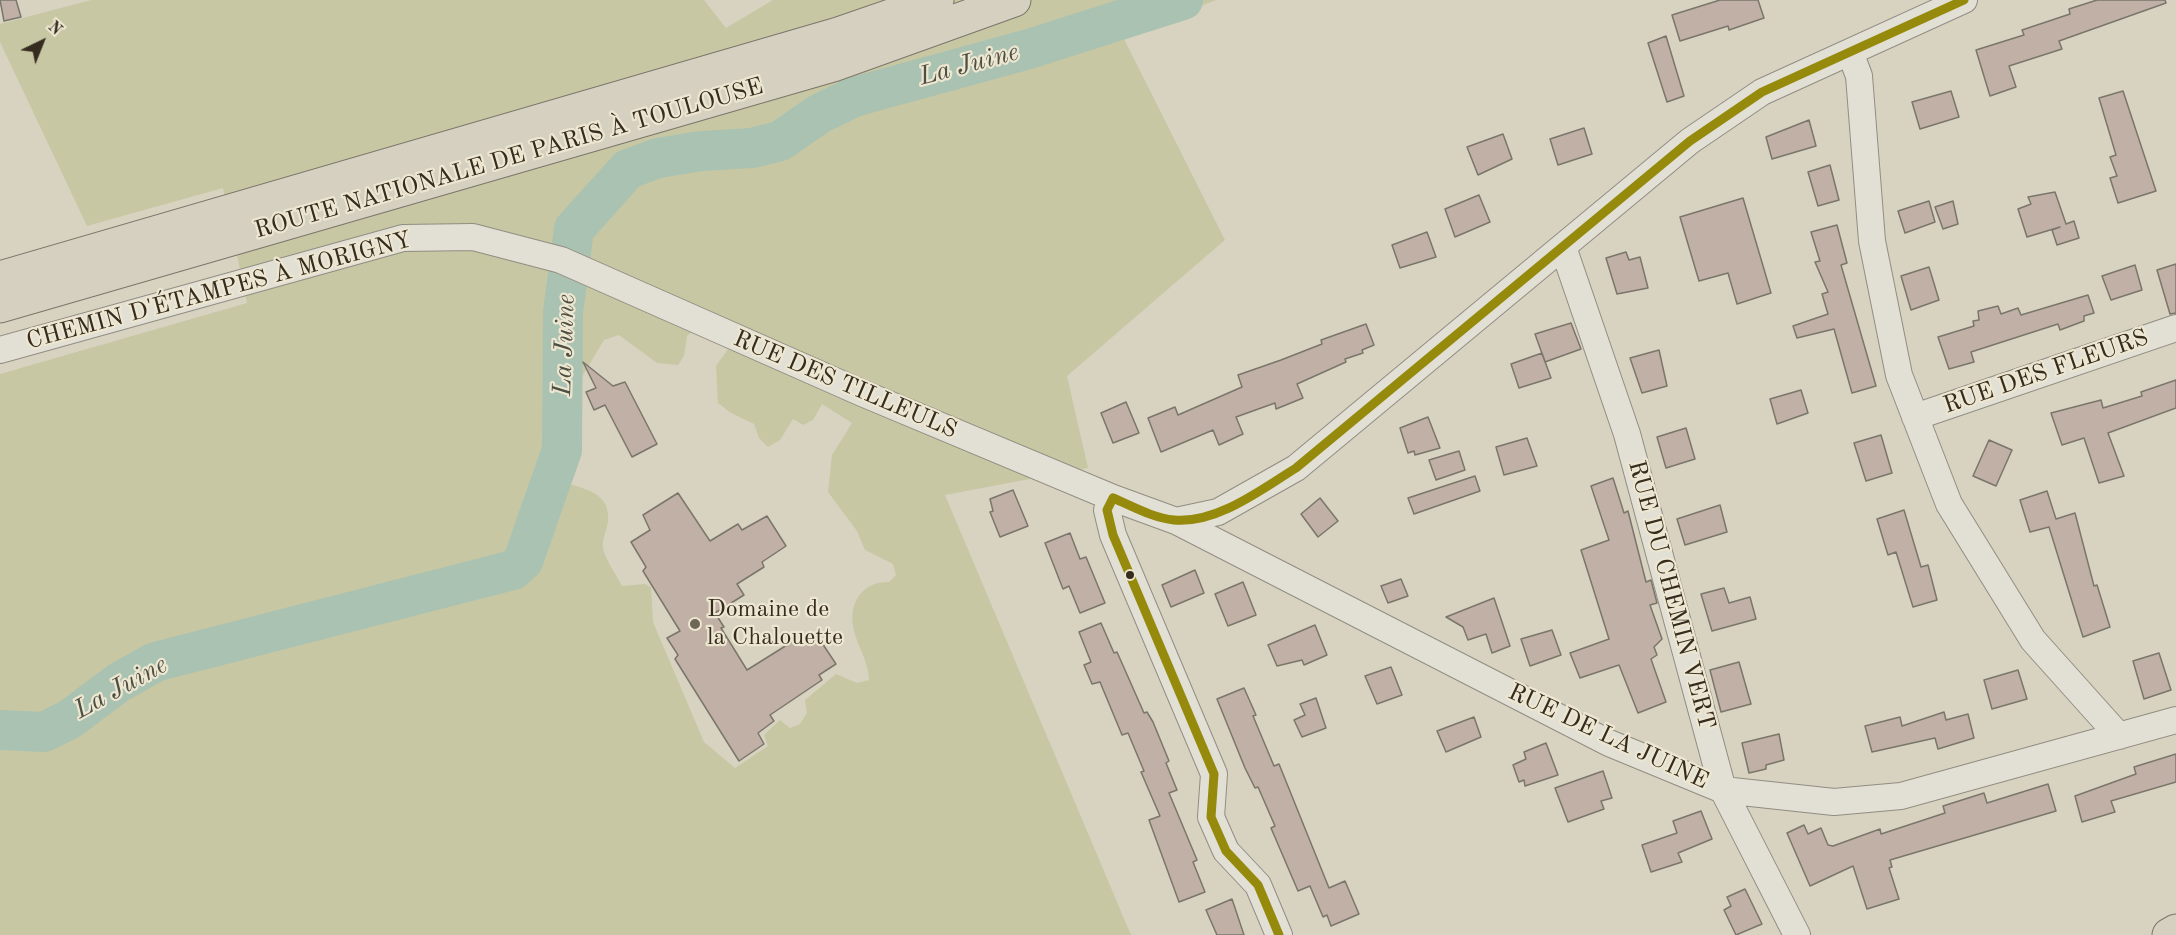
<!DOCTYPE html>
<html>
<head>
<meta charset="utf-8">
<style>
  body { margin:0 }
  #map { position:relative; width:2176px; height:935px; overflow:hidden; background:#d8d3c0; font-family:"Old Standard TT",serif }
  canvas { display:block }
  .north { position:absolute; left:12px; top:12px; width:60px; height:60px; -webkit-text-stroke:4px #ede6d0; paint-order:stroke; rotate:43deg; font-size:16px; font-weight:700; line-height:24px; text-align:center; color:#352b1f }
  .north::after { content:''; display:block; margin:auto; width:21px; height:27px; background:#352b1f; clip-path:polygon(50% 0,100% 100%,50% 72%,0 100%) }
</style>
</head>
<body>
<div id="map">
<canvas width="2176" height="935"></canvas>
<div class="north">N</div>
</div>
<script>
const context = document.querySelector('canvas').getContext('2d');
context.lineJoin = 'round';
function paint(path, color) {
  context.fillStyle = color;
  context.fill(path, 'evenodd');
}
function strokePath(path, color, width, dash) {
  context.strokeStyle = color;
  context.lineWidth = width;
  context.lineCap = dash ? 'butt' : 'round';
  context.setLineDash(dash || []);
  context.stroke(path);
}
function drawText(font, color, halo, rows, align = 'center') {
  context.font = font + ' "Old Standard TT",serif';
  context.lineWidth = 4.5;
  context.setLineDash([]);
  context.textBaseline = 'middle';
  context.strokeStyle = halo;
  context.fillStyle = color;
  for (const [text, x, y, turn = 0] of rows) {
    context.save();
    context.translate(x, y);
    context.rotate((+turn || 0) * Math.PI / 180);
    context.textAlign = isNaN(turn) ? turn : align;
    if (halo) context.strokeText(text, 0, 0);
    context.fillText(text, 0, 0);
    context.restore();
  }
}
const green = new Path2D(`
  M91,0h613l22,28 47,-28h443l-93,37 102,203 -158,136 21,92 -143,27 186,440h-1131v-561l247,-71 -24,-115 -136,38 -87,-184v-18zM697,328l34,17 -15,21 2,37 13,10 23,11 5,14 9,9 12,-7 13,-21 10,6 10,-5 9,-16 30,19 -20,32 -4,37 29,39 8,19 28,14 3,11 -7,7c-25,-1 -40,19 -36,44 3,19 16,35 16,54l-12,3 -21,-9 -31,26 2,13 -7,11 -10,4 -10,-8 -16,15 4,11 -33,22 -31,-26 -51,-120 -2,-35 -6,-3 -23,2c-5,-10 -18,-29 -19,-38 -1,-10 4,-17 5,-27 2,-26 -18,-31 -39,-37v-57l8,-42 27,-45 15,-5 38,28 21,2 6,-9 3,-20z`);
const river = new Path2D(`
  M0,730l44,2 26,-13 48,-36 37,-21 358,-92 10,-9 39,-111 1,-138 11,-83 54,-60 30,-11 43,-7 51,-3 28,-7 39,-27 35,-17 175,-48 154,-49`);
const building = new Path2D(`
  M0,0h16l5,17 -17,4z
  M1720,0h38l6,18 -35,12 -1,-4 -48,15 -8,-26z
  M2097,0h68l1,3 -107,38 3,8 -53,17 7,21 -26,9 -14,-46 48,-15 -2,-5 48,-16 -1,-5z
  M1666,36l18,60 -17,6 -19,-59z
  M1951,91l8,26 -39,12 -8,-27z
  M2123,91l33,100 -38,12 -8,-25 7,-2 -7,-19 6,-2 -17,-57z
  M1809,120l7,26 -44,13 -6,-22z
  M1584,128l8,26 -34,11 -8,-26z
  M1503,134l9,25 -34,16 -11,-28z
  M1830,165l9,35 -21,6 -10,-34z
  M2055,192l11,32 8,-3 5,17 -22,7 -5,-15 8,-3 -33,10 -9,-28 13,-5 -3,-7z
  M1479,195l11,27 -35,15 -10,-28z
  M1743,198l28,95 -34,11 -9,-31 -29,8 -19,-64z
  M1929,201l6,21 -30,11 -7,-22z
  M1953,201l5,23 -15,5 -8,-22z
  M1837,225l10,38 -6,2 35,121 -24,7 -18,-64 -37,9 -4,-12 35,-12 -6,-20 6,-2 -13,-30 5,-1 -9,-29z
  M1427,232l9,25 -36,11 -8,-23z
  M1626,252l3,8 11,-3 8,31 -31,6 -11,-36z
  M2176,264v49l-6,1 -13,-44z
  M2135,265l7,25 -31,10 -9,-24z
  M1929,267l10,33 -28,10 -10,-34z
  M2088,295l6,18 -10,3v5l-24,9 -2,-6 -87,28 3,10 -25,7 -11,-32 36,-11 -1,-5 6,-1 -1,-9 20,-5 3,8 17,-6 3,7z
  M1571,323l10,26 -36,13 -10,-28z
  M1366,324l8,21 -12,5 1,3 -18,6 1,3 -49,22 6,14 -27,11 -1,-6 -39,14 7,17 -24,11 -6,-15 -52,22 -13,-34 27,-11 3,8 64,-28 -4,-12 43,-15 41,-16 -1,-4z
  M1659,350l8,36 -25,7 -12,-35z
  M1542,353l9,25 -32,10 -8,-24z
  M583,362l30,24 12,-4 32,62 -25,13 -27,-52 -11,5 -8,-18 10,-4z
  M2176,380v28l-68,25 16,43 -25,7 -15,-45 -22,7 -11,-32 50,-13 2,8 39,-12 -1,-4z
  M1801,390l7,23 -31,11 -7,-25z
  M1126,402l13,31 -26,10 -12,-30z
  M1428,417l12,31 -25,7 -1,-4 -6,2 -8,-25z
  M1686,428l9,31 -29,9 -9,-31z
  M1881,435l11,38 -26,8 -12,-38z
  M1527,438l10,28 -33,9 -8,-28z
  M1989,440l23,10 -16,36 -23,-10z
  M1459,451l6,19 -29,10 -7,-20z
  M1475,476l5,15 -66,23 -6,-16z
  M1613,478l11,35 4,-2 18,71 5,-2 6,23 -7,2 12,34 -8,8 3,8 -6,4 15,43 -28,11 -19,-48 -39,13 -10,-25 39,-14 -28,-89 28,-10 -18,-54z
  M1013,490l15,36 -28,11 -10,-25 3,-1 -3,-12z
  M2047,491l9,28 19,-6 19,73 3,-1 13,42 -27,10 -34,-110 -19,5 -10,-32z
  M678,493l32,48 28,-17 4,6 25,-14 19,30 -24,16 2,5 -27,17 7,11 -29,18 9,14 -3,1 26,42 48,-30 4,5 17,-11 20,30 -17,11 3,5 -52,35 4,6 -16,12 6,11 -25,17 -64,-102 3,-4 -11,-17 13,-7 -37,-60 3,-4 -15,-25 19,-12 -7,-15z
  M1320,498l18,23 -20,16 -17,-23z
  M1720,505l7,27 -42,13 -8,-26z
  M1904,510l17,57 7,-2 9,35 -24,7 -17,-55 -8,3 -11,-36z
  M1070,533l10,26 6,-2 19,46 -25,10 -11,-27 -6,3 -18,-46z
  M1195,570l9,23 -33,14 -9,-22z
  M1401,579l7,17 -20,7 -7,-17z
  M1243,582l13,33 -28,11 -13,-32z
  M1724,588l5,15 21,-6 6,22 -44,12 -11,-37z
  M1494,598l16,48 -18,7 -6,-19 -18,6 -5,-13 -17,-10z
  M1101,623l13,30 3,-1 27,61 3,-1 6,10 16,39 -3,2 11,27 -8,3 28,67 -4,2 12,30 -26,10 -30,-82 11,-4 -19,-44 3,-1 -16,-38 -6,2 -22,-53 -8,2 -8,-19 7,-3 -12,-30z
  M1315,625l12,30 -23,10 -2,-5 -25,6 -9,-21z
  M1552,630l9,25 -31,11 -9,-27z
  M2159,653l12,37 -27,9 -11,-38z
  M1739,662l12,42 -30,8 -11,-42z
  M1391,667l11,28 -25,9 -12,-28z
  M2018,670l9,29 -35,10 -8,-29z
  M1244,688l12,27 -3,1 21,50 5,-2 50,124 16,-7 14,33 -28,12 -4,-11 -4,2 -13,-31 -12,5 -27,-63 4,-2 -17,-39 -3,1 -10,-20 -28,-69z
  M1316,698l10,30 -24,9 -8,-17 11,-5 -5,-11z
  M1944,712l2,8 22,-6 6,24 -36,11 -3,-11 -63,14 -7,-26 35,-9 2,9z
  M1474,717l7,20 -35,15 -9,-21z
  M1779,734l5,26 -18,5v4l-17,4 -7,-30z
  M1546,743l12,32 -33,11 -1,-6 -5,2 -6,-17 13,-6 -2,-7z
  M2176,754v28l-65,19 4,11 -33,10 -7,-26 61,-22 -2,-7z
  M1603,771l9,27 -11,3 3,8 -36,13 -13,-34z
  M2048,784l8,27 -166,49 2,7 -3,1 10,31 -32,10 -14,-43 -43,20 -23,-53 17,-8 4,9 13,-6 7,17 5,1 47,-17 1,5 64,-21 -2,-7 41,-13 3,10z
  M1701,811l11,28 -34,14 4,9 -31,10 -9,-27 35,-12 -4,-12z
  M1745,889l17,35 -26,11 -12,-25 7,-4 -4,-9z
  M1232,899l12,36h-27l-11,-25z`);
const minor = new Path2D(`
  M1850,52l9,24 13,165 27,134 50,129 84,136 86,96
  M1563,247l64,187 96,356 74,145
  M0,350l403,-112 70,-1 88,23 301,133 251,105 63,23 42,-9 78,-44 394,-327 72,-49 202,-92
  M1915,417l261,-89
  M1113,498l-6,12 6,25 101,239 -3,43 15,34 32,34 21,50
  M1176,521l433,222 114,47 111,12 67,-6 275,-76`);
const major = new Path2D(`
  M0,278l838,-244 99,-34
  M0,306l833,-241 181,-65
  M2169,935l7,-4`);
const bus1 = new Path2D(`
  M1279,935l-21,-50 -32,-34 -15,-34 3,-43 -101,-239 -6,-25 6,-12c19,8 40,20 61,22 43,4 88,-31 122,-52l394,-327 72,-49 202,-92`);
const markers = [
  [1130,575,5,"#352b1f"],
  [695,624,6,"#6e6657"]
];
const streetNames = [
  ["ROUTE NATIONALE DE PARIS À TOULOUSE",509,159,-16],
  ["CHEMIN D'ÉTAMPES À MORIGNY",219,291,-15],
  ["RUE DES FLEURS",2046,372,-19],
  ["RUE DES TILLEULS",845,385,23],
  ["RUE DU CHEMIN VERT",1671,595,75],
  ["RUE DE LA JUINE",1608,737,25]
];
const poiNames = [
  ["Domaine de",707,610],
  ["la Chalouette",707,638]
];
const waterNames = [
  ["La Juine",969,65,-15],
  ["La Juine",565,345,-88],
  ["La Juine",121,688,-29]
];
paint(green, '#c7c7a3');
strokePath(river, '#aac2b1', 40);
paint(building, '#c1b0a5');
strokePath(building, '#7a766b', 1.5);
strokePath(minor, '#918d81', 28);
strokePath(major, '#7a766b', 35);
strokePath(minor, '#e2dfd5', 26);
strokePath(major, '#d6d0c1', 33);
strokePath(bus1, '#958a0c', 9);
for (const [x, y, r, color] of markers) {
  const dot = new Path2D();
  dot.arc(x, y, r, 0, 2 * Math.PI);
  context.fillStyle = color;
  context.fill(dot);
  strokePath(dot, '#ede6d0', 2);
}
drawText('24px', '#352b1f', '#ede6d0', streetNames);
drawText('24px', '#352b1f', '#ede6d0', poiNames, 'left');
drawText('italic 26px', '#4d4f42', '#ede6d0', waterNames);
</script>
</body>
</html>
